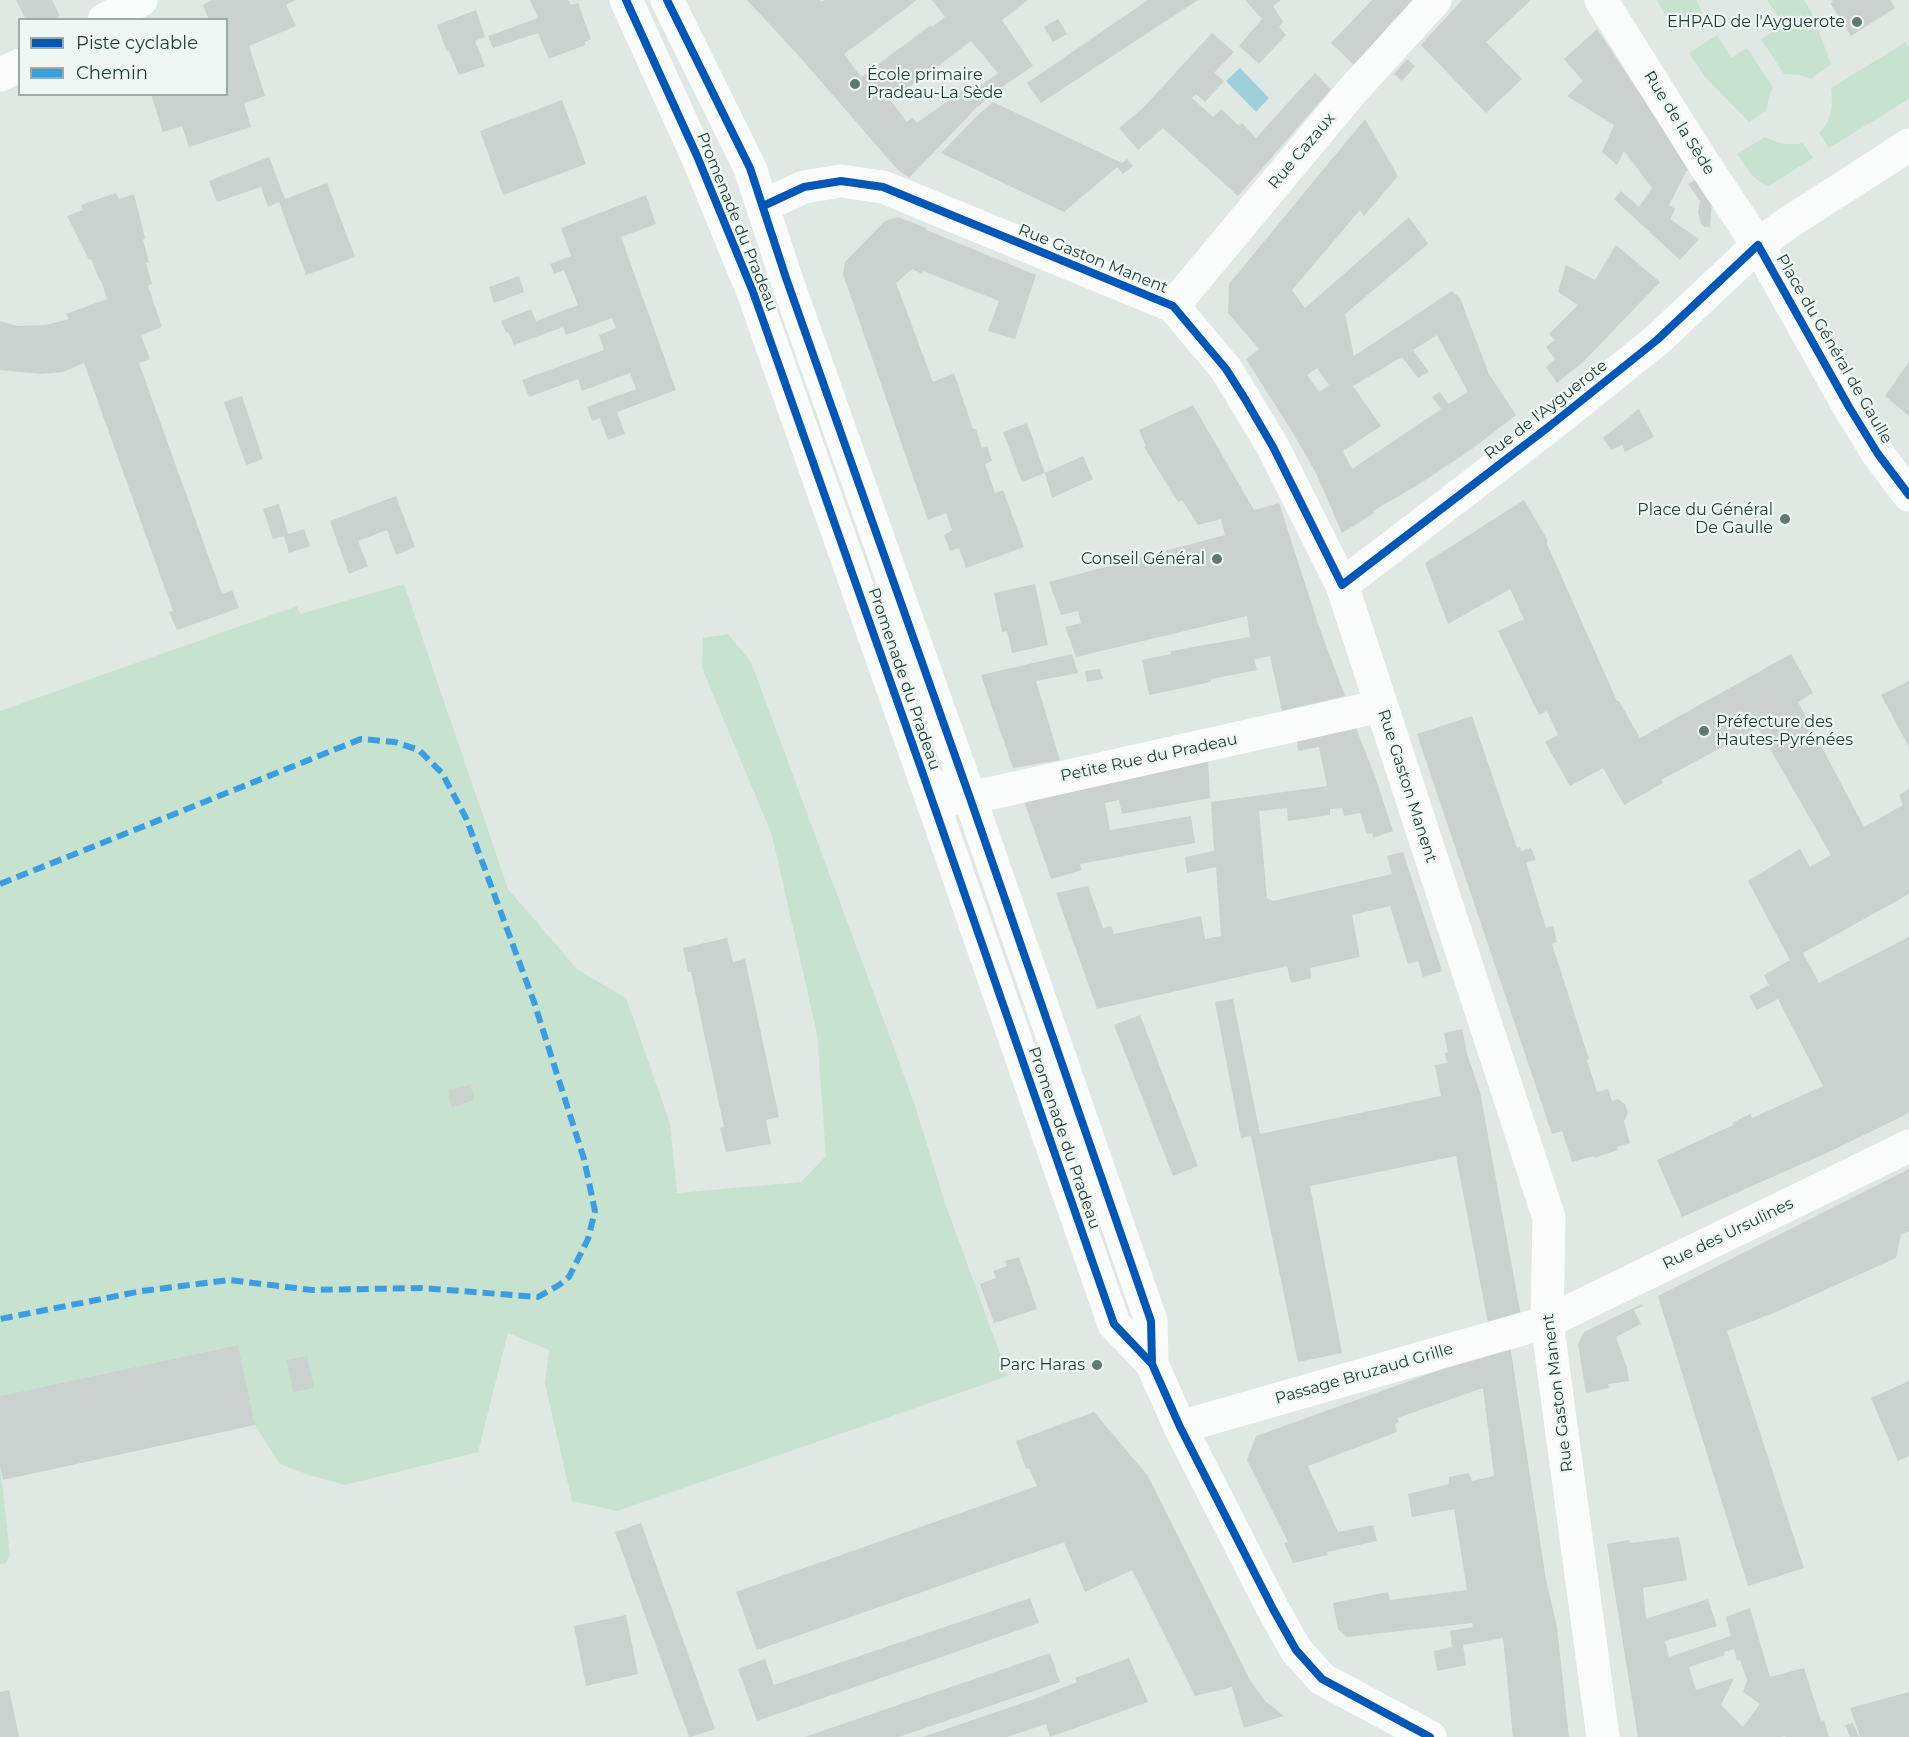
<!DOCTYPE html>
<html>
<head>
<meta charset="utf-8">
<style>
  body { margin:0 }
  #map { position:relative; width:1909px; height:1737px; overflow:hidden; background:#e0e8e4; font-family:Montserrat,sans-serif }
  canvas { display:block }
  .legend { position:absolute; left:18px; top:18px; width:210px; height:78px; box-sizing:border-box; background:#eef7f3; border:2px solid #9baca7; margin:0; padding:8px 10px; list-style:none; font-size:18px; color:#1e3b34 }
  .legend li { display:flex; align-items:center; gap:12px; height:30px }
  .legend b { width:30px; border:2px solid #9baca7 }
</style>
</head>
<body>
<div id="map">
<canvas width="1909" height="1737"></canvas>
<ul class="legend">
<li><b style="height:8px;background:#0057b8"></b>Piste cyclable</li>
<li><b style="height:8px;background:#3c9ee2"></b>Chemin</li>
</ul>
</div>
<script>
const context = document.querySelector('canvas').getContext('2d');
context.lineJoin = 'round';
function paint(path, color) {
  context.fillStyle = color;
  context.fill(path, 'evenodd');
}
function strokePath(path, color, width, dash) {
  context.strokeStyle = color;
  context.lineWidth = width;
  context.lineCap = dash ? 'butt' : 'round';
  context.setLineDash(dash || []);
  context.stroke(path);
}
function drawText(font, color, halo, rows, align = 'center') {
  context.font = font + ' Montserrat,sans-serif';
  context.lineWidth = 4.5;
  context.setLineDash([]);
  context.textBaseline = 'middle';
  context.strokeStyle = halo;
  context.fillStyle = color;
  for (const [text, x, y, turn = 0] of rows) {
    context.save();
    context.translate(x, y);
    context.rotate((+turn || 0) * Math.PI / 180);
    context.textAlign = isNaN(turn) ? turn : align;
    if (halo) context.strokeText(text, 0, 0);
    context.fillText(text, 0, 0);
    context.restore();
  }
}
const green = new Path2D(`
  M1657,0h39l7,14 -29,17z
  M1767,0h37l7,11 20,53 -20,15 -11,-4 -16,-1 -23,-35 22,-14z
  M1717,35l14,23 16,-10 26,39 -4,9 -3,15 -17,11 -43,-44 -17,-25z
  M1906,42l3,5v52l-80,49 -10,-15c13,-13 14,-27 12,-45z
  M1765,137c12,6 25,9 38,6l10,15 -44,28c-15,-4 -23,-20 -32,-32z
  M404,584l104,305 70,81 48,28 44,125 7,70 124,-11 25,-26 -9,-122 -45,-199 -70,-167 1,-30 25,-4 23,28 163,440 30,98 64,176 -391,135 -45,-10 -27,-117 4,-34 -41,-17 -30,119 -133,33 -36,-10 -29,-11 -25,-39 -17,-80 -238,51v-685l297,-105 3,8z
  M0,1465l10,90 -4,8 -6,1z`);
const water = new Path2D(`
  M1240,68l29,30 -13,14 -30,-31z`);
const building = new Path2D(`
  M16,0h36l8,16 -7,4h-27z
  M212,0h83l-9,5 10,21 -47,20 16,50 -21,7 7,24 -62,20 -7,-21 -19,6 -12,-38h75v-74h-17l-6,-15z
  M530,0h38l3,5 7,-2 13,36 -6,3v3l-36,14 -11,-26 -45,15 -5,-12 50,-18z
  M747,0h73l2,2 3,-2h92l-73,54 17,23 70,-52 1,2 13,-10 -13,-17h96l-26,20 31,46 -34,23 -23,19 -67,70 -12,-9 -99,-114zM971,41l27,32 -29,21 -3,-6 -49,35 -5,-6 -5,5 -16,-21z
  M1148,0h50l-157,103 -14,-20z
  M1245,0h36l-8,6 10,16 -4,5 7,8 -27,29 -20,-18 23,-27z
  M1372,0h45l-63,65 -23,-22z
  M1462,0h69l-45,42 36,37 -36,34 -65,-68z
  M1831,0h59l5,8 -44,28 -21,-33 3,-1z
  M476,10l9,27 -10,4 10,25 -26,9 -10,-24 -2,1 -10,-27z
  M1058,19l9,15 -14,8 -9,-15z
  M1597,29l95,143 -5,-2 -18,35 6,4 -5,10 29,20 -19,21 -66,-61 7,-8 18,16 13,-19 -28,-37 -7,14 -15,-13 12,-27 -47,-29 16,-15 -19,-22z
  M1212,33l22,19 -20,21 10,8 -19,21 -9,-8 -4,4 21,19 8,-8 18,17 3,-3 14,15 59,-65 16,16 -93,107 -75,-68 -25,22 -19,-22 24,-20z
  M1407,59l8,7 -13,15 -8,-7z
  M562,100l24,64 -83,31 -23,-64z
  M993,102l129,61 5,-4 6,7 -10,8 -6,-7 -53,45 -123,-59 38,-39z
  M1365,119l33,57 -34,40 -4,-6 -68,80 13,18 104,-91 19,27 -83,70 9,42 98,-65 8,7 29,76 27,41 -44,34 -51,34 -48,28 1,2 -32,20 -26,-60 -23,-40 -47,-74 13,-10 -31,-36 1,-29zM1437,335l31,57 -20,12 -8,-12 -8,5 9,12 -89,60 -9,-18 38,-25 -28,-40 49,-29 16,21 11,-6 -16,-22zM1317,368l12,17 -10,7 -12,-17z
  M269,157l16,42 42,-16 28,74 -49,18 -27,-73 -11,5 -7,-20 -44,15 -8,-21z
  M1698,178l14,21 -2,28h-5l-4,-3 -3,-12 2,-11 -12,-17z
  M116,193l3,6 15,-5 11,44 -2,2 6,22 -3,1 6,21 -4,2 14,41 -21,8 9,24 -11,4 83,231 10,-4 7,18 -62,22 -8,-18 4,-1 -89,-248 -21,9 -21,2 -42,-4v-49l18,5 28,-1 23,-6 -3,-5 41,-15 -6,-19 -1,1 -9,-22 -2,1 -22,-44 16,-6 -2,-5z
  M646,195l10,29 -35,13 55,153 -59,22 8,22 -17,6 -8,-22 -8,3 -5,-14 49,-18 -6,-16 -48,18 -4,-12 -49,18 -7,-17 82,-30 -5,-15 17,-7 -4,-10 -46,17 -3,-8 -49,18 -6,-13 -2,1 -5,-12 30,-12 5,12 42,-16 -14,-35 -10,4 -4,-10 21,-8 -10,-28z
  M898,217l28,11v2l110,45 -21,64 -27,-8 11,-30 -76,-30 -1,3 -10,-5 -16,14 37,99 21,-9 19,56h3l6,19 5,-2 5,15 -7,3 10,29 8,-3 21,57 -58,21 -7,-20 -9,3 -6,-16 8,-5 -6,-17 -18,7 -85,-246 2,-12 40,-41z
  M1616,245l44,37 -77,80 -26,21 -11,-16 9,-8 -9,-12 9,-7 -6,-6 29,-29 -20,-13 8,-27 29,15z
  M519,276l5,16 -30,11 -5,-16z
  M1909,362v54l-24,-20z
  M242,396l21,63 -17,6 -22,-63z
  M1193,405l61,105 25,-7 39,121 27,72 -63,15 -12,-55 -16,3 3,11 -46,9v3l-62,13 -7,-35 29,-6v-3l79,-14 -3,-21 -171,41 -11,-30 16,-4 -3,-12 -17,4 -12,-33 176,-47 -4,-16 -23,6 -16,-25 -4,2 -34,-55 2,-1 -7,-16z
  M1639,409l15,28 -29,15 -3,-7 -11,5 -8,-12z
  M1027,423l18,50 -23,9 -19,-50z
  M1083,456l10,23 -41,19 -7,-25z
  M396,496l19,51 -19,8 -9,-25 -29,11 10,25 -19,8 -19,-53z
  M1524,500l23,39v5l70,157h2l21,37 151,-84 22,39 -15,9 66,125 39,-22 -4,-10 10,-6v105l-106,59 16,30 90,-46v176l-78,38 -149,66 -25,-57 76,-35 -1,-2 18,-9 2,4 71,-32 -45,-87 -21,11 -8,-14 20,-11 -5,-10 26,-15 -42,-79 52,-32 10,18 21,-12 -73,-127 -97,52 2,3 -39,22 -21,-37 -33,18 -25,-44 13,-7 -11,-24 -8,4 -41,-84 26,-12 -14,-30 -62,35 -23,-61z
  M279,504l9,30 16,-5 6,17 -21,7 -5,-17 -11,3 -10,-30z
  M1035,584l13,61 -36,8 -5,-22 -5,1 -8,-39z
  M1072,654l6,19 -42,8 24,79 -47,8 -32,-93z
  M1100,669l3,10 -16,3 -2,-11z
  M1909,681v66l-28,-52z
  M1472,716l45,132 3,-1 1,4 10,-3 5,12 -10,3 20,65 7,-2 4,16 -5,2 37,115 -2,1 10,32 11,-3 4,12 6,-2 7,5 3,9 -4,8 6,22 -13,4 1,3 -24,8v-2l-22,6 -10,-31 -10,3 -135,-400z
  M1356,728l20,51 17,52 -20,7 -1,-5 -5,1 -7,-21 -16,3 -2,-8 -12,1v6l-42,6 -1,-13 -28,3 8,87 6,3 119,-27 -5,-18 16,-4 39,119 -19,6 -5,-16 -10,3 -18,-58 -38,9 8,42 -50,11 1,10 -20,5 -4,-17 -190,43 -41,-116 32,-7 15,42 8,-2 3,8 87,-18 4,23 16,-3 -5,-69 -29,6 -2,-16 29,-6 -3,-49 116,-16 -8,-39 -21,4 -1,-10z
  M1208,759l2,39 -88,16 -3,-14 -14,3 5,27 81,-14 4,27 -115,21 2,6 -31,9 -28,-81z
  M727,938l6,24 12,-3 34,158 -13,3 5,24 -45,8 -6,-24 4,-1 -33,-155h-3l-5,-24z
  M1233,999l27,135 181,-38 -6,-31 12,-2 -2,-10 3,-1 -4,-19 18,-4 5,25 13,38 41,224 -33,7 -32,-167 -146,30 32,167 -44,9 -47,-226 -10,2 -26,-136z
  M1140,1015l58,151 -25,10 -59,-151z
  M471,1084l3,16 -22,8 -4,-17z
  M1909,1169v62l-8,4 -5,23 -120,54 -49,19 77,237 -56,18 -90,-290z
  M1019,1257l18,52 -43,14 -14,-39 16,-6 -3,-7 14,-5 -2,-5z
  M1642,1304l1,2 -9,4 7,14 -25,13 11,31 2,13 -21,3 1,4 -23,5 -8,-49 6,-12z
  M238,1345l17,80 -252,55 -3,-15v-69z
  M1510,1345l36,235 11,47 12,110h-56l-10,-99 -40,7 3,20 -29,6 -3,-20 18,-4 -2,-16 23,-4 -1,-4 -126,14 -8,-8 -5,-26 55,-11 2,8 77,-10 -13,-81 -42,8 -4,-23 41,-10v-7l20,-4 3,8 22,-5 -11,-88 -86,30 2,4 -4,2 2,8 -89,34 30,66 35,-7 4,16 -50,11 1,3 -35,8 -9,-20 4,-1 -41,-82 9,-24z
  M307,1356l7,32 -21,4 -6,-32z
  M1909,1381v75l-11,5 -27,-63z
  M1094,1412l54,64 103,206 14,19 19,15 -40,12 -12,-41 -37,9 -63,-126 -47,22 -21,-50 -307,108 -21,-58 301,-106 -8,-18 -3,1 -10,-28z
  M641,1523l74,206 -24,8h-2l-74,-205z
  M1679,1537l8,43 -44,8 3,31 62,-20 9,27 -52,15 4,16 62,-21 -5,-19 24,-9 20,69 34,-9 17,53 3,-1 5,17h-43l-1,-1 -5,1h-142l-31,-193 22,-4 1,3zM1734,1649l3,12 3,-1 7,20 -4,12 17,12 -17,23 -22,-22 13,-27 -38,12 -7,-23 36,-12 -1,-3z
  M1030,1598l9,25 -282,98 -19,-52 27,-10 9,26z
  M626,1615l12,59 -52,12 -12,-60z
  M1050,1653l10,29 -161,55h-94z
  M1129,1658l19,44 -98,35 -4,-13 -39,13h-84l114,-39 40,-16 -2,-4z
  M9,1690l3,13 7,34h-19v-45z
  M1909,1692v45h-49l-10,-29z
  M1853,1723l6,14h-9l-5,-12z`);
const minor = new Path2D(`
  M1601,0l103,164 54,81 91,162 29,47 31,41
  M763,206l41,-19 37,-6 42,6 290,119 53,63 47,78 69,138 207,633 -2,104 56,415
  M1173,306l180,-216 82,-90
  M1342,585l209,-160 106,-85 101,-95 30,-22 121,-78
  M924,777l22,21h24l411,-92
  M1180,1427l367,-105 362,-176`);
const tertiary = new Path2D(`
  M626,0l71,156 56,136 171,485 190,547 38,40 28,63 93,182 23,41 26,29 108,58
  M667,0l83,168 36,110 184,520 181,523 1,43
  M104,20l37,-20
  M0,75l20,-10`);
const quiet = new Path2D(`
  M0,884l361,-145 34,3 24,8 23,23 24,45 68,184 50,157 11,52 -7,28 -19,38 -10,8 -21,12 -116,-9 -110,2 -83,-10 -87,11 -142,28`);
const cycleway = new Path2D(`
  M626,0l71,156 56,136 171,485 190,547 38,40 28,63 93,182 23,41 26,29 108,58
  M667,0l83,168 36,110 184,520 181,523 1,43
  M763,206l41,-19 37,-6 42,6 290,119 53,63 19,30 28,48 69,138 209,-160 106,-85 101,-95 91,162 29,47 31,41`);
const markers = [
  [1857,22,6,"#627872"],
  [855,84,6,"#627872"],
  [1785,519,6,"#627872"],
  [1217,559,6,"#627872"],
  [1704,731,6,"#627872"],
  [1097,1365,6,"#627872"]
];
const poiNames = [
  ["EHPAD de l'Ayguerote",1845,22],
  ["École primaire",867,75,"left"],
  ["Pradeau-La Sède",867,93,"left"],
  ["Place du Général",1773,510],
  ["De Gaulle",1773,528],
  ["Conseil Général",1205,559],
  ["Préfecture des",1716,722,"left"],
  ["Hautes-Pyrénées",1716,740,"left"],
  ["Parc Haras",1085,1365]
];
const streetNames = [
  ["Rue de la Sède",1679,123,58],
  ["Rue Cazaux",1302,151,-50],
  ["Promenade du Pradeau",737,222,68],
  ["Rue Gaston Manent",1093,259,22],
  ["Place du Général de Gaulle",1834,349,60],
  ["Rue de l'Ayguerote",1546,410,-38],
  ["Promenade du Pradeau",904,679,71],
  ["Petite Rue du Pradeau",1149,758,-12],
  ["Rue Gaston Manent",1407,786,72],
  ["Promenade du Pradeau",1064,1138,71],
  ["Rue des Ursulines",1728,1234,-26],
  ["Passage Bruzaud Grille",1364,1374,-16],
  ["Rue Gaston Manent",1558,1393,-97]
];
paint(green, '#c8e2d0');
paint(water, '#9dd0da');
paint(building, '#cad1ce');
strokePath(minor, '#fafcfb', 33);
strokePath(tertiary, '#fafcfb', 33);
strokePath(quiet, '#3c9ee2', 6, [12, 6]);
strokePath(cycleway, '#0057b8', 8);
for (const [x, y, r, color] of markers) {
  const dot = new Path2D();
  dot.arc(x, y, r, 0, 2 * Math.PI);
  context.fillStyle = color;
  context.fill(dot);
  strokePath(dot, '#eef7f3', 2);
}
drawText('16px', '#1e3b34', '#eef7f3', poiNames, 'right');
drawText('16px', '#1e3b34', '#eef7f3', streetNames);
</script>
</body>
</html>
